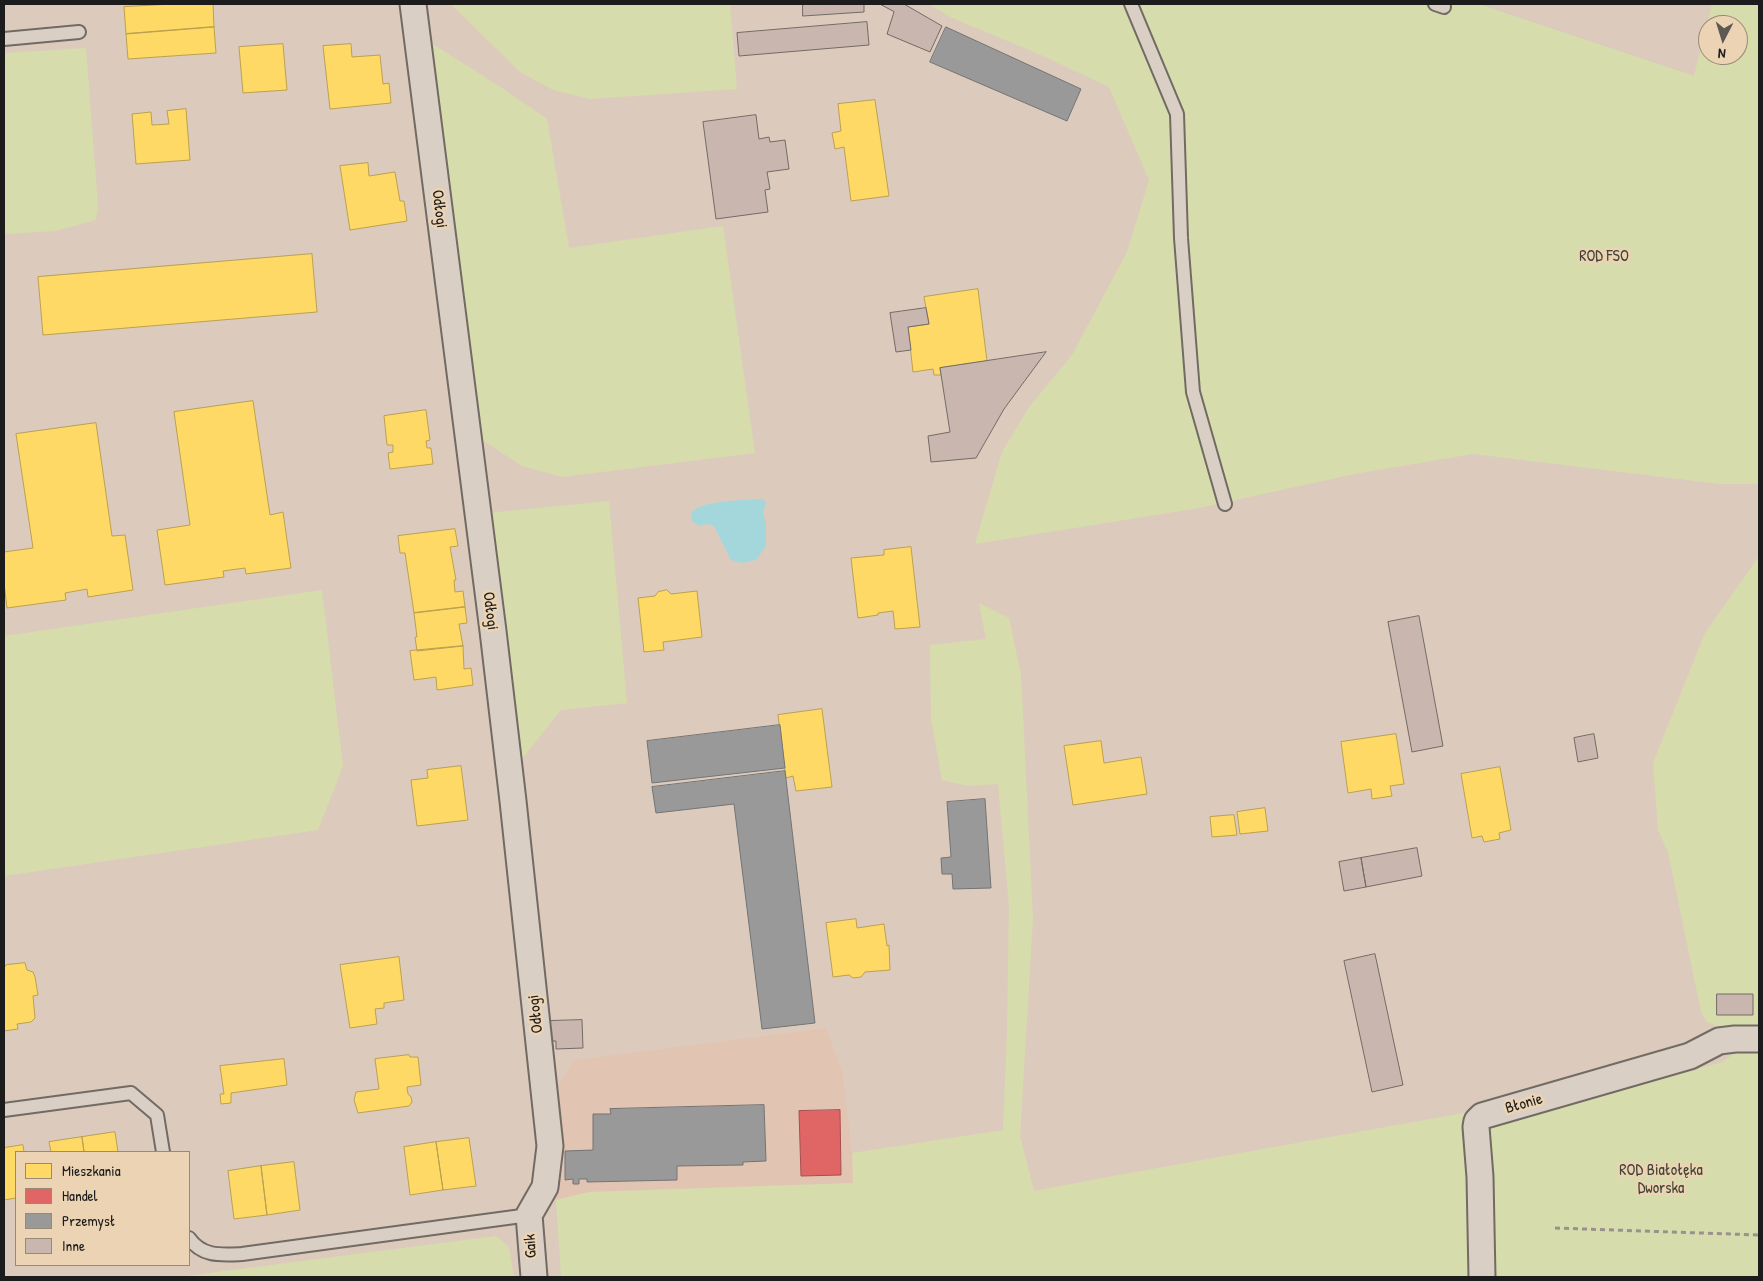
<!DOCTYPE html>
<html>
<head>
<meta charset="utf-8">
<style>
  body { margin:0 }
  #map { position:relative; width:1763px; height:1281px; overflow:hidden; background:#dccbbc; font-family:"Patrick Hand",sans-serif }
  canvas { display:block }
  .frame { position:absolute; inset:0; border:5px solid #1c1c1c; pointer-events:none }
  .legend { position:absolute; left:15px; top:1151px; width:175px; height:115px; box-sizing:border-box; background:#ebd3b3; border:1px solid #988a77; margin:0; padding:6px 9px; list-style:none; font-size:15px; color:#1c1c1c }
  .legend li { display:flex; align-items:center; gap:10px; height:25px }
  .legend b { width:25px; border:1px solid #988a77 }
  .north { position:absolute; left:1698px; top:15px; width:50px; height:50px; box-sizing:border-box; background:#ebd3b3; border:1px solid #988a77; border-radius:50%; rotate:185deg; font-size:14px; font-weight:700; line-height:20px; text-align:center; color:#1c1c1c }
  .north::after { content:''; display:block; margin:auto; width:18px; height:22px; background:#5f5954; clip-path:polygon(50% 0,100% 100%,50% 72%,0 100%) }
</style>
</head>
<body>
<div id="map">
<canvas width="1763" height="1281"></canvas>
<div class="frame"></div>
<ul class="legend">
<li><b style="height:14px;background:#ffd966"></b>Mieszkania</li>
<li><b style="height:14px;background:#e06666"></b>Handel</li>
<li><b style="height:14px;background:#999"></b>Przemysł</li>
<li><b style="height:14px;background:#c8b6af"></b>Inne</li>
</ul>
<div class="north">N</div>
</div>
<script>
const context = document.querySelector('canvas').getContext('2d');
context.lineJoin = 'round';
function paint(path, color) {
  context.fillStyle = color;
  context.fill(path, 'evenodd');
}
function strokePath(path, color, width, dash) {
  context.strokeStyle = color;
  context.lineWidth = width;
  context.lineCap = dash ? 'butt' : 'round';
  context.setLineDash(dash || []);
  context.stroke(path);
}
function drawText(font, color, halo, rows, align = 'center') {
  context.font = font + ' "Patrick Hand",sans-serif';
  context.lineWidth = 5;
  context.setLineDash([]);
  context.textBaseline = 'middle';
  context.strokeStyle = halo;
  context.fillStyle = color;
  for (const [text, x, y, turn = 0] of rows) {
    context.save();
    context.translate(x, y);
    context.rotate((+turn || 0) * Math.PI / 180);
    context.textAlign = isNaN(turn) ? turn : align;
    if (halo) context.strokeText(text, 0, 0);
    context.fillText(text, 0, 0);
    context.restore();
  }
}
const built = new Path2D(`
  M826,1028l17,45 9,80 1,30 -264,9 -33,8 -3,-108 21,-32z`);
const green = new Path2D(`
  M451,4h279l7,85 -147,10 -37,-9 -33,-18z
  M929,4h549l216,72 18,-72h47v480h-39l-247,-30 -119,20 -155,34 -224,36 27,-92 27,-45 43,-52 55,-103 22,-72 -40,-93 -68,-32 -91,-38zM1708,25h30v30h-30z
  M431,43l68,43 48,33 22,129 154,-22 32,227 -193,24 -40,-11 -43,-28z
  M86,48l12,158 -2,14 -41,11 -51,3v-181z
  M609,501l18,202 -66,7 -40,50 -6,2 -28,-249z
  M1759,556v472l-39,-1 -13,-5 -6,-10 -33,-160 -10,-22 -5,-67 52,-130z
  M322,590l21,176 -25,64 -314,46v-240z
  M979,603l30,15 12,57 12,243 -13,218 14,55 79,-15 356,-64 4,165h-912l-5,-77 33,-8 264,-9 -1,-30 151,-23 4,-99 2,-126 -11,-121 -30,2 -26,-6 -11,-61 -1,-74 56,-6z
  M1740,1048h19v229h-272l-2,-151 238,-64z
  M496,1236l13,11 5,30h-336z`);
const water = new Path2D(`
  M762,499l4,3 -3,11 3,11v22l-10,14 -15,3 -10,-3 -17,-34 -7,-2 -8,2 -7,-5 -1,-8c12,-14 53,-12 71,-14z`);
const homes = new Path2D(`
  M173,4h40l1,23 -88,7 -2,-27z
  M214,27l2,26 -88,6 -2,-25z
  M283,44l4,46 -44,3 -4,-46z
  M351,44l1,13 28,-2 3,29 6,-1 2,20 -61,6 -7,-63z
  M875,100l14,96 -38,5 -7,-54 -9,2 -3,-16 9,-2 -3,-27z
  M186,109l4,51 -54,4 -4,-50 19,-2 1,13 17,-1 -2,-13z
  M368,163l1,13 26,-4 5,29h4l3,20 -57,9 -10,-64z
  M312,254l5,58 -274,23 -5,-58z
  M978,289l9,72 -47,7 1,7h-7l-1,-6 -20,3 -5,-45 21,-3 -5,-27z
  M253,401l17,114 13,-3 8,56 -45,6 -1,-6 -22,3 1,6 -59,8 -8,-55 33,-5 -16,-113z
  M426,410l4,30 -4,1 1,7h4l2,16 -43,5 -2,-16 5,-1v-7h-6l-3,-29z
  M96,423l16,113 13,-1 8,55 -45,7 -1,-8 -22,4 1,7 -59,8 -3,-25v-31l29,-4 -17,-114z
  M455,529l3,17 -8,1 6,33h-2l1,12 8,-1 2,16 -51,6 -9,-60h-5l-2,-17z
  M911,547l9,80 -25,2 -2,-18 -15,2v2l-20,3 -7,-60 33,-3v-5z
  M667,590l4,4 26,-3 5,46 -39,5 1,8 -20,2 -6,-54 17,-2 3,-4z
  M465,607l2,16 -8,1 4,22 -46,5 -2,-14h2l-3,-24z
  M463,646l1,23 7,-1 2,17 -36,5 -1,-13 -22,3 -4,-29z
  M822,709l10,78 -36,4 -3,-15 -7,2 -8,-63z
  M1396,734l8,50 -14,2 2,10 -20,3 -1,-10 -23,4 -7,-51z
  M1101,741l3,22 37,-6 6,37 -74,11 -9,-59z
  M461,766l7,54 -51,6 -6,-46 17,-2 -1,-8z
  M1500,767l11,63 -12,3 1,6 -16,3 -2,-6 -10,2 -11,-64z
  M1265,808l3,23 -28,3 -3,-22z
  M1234,815l3,20 -25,2 -2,-20z
  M856,919l1,9 27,-4 3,22 2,-1 1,25 -25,2 -4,5 -8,1 -4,-3 -16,2 -7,-54z
  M399,957l5,43 -20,3v5l-9,1 2,15 -27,4 -10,-63z
  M25,963l2,7 6,2 2,5 3,18 -5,1 2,22 -4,4 -14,2 1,5 -14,2v-63l2,-3z
  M409,1055l1,2h8l3,28 -14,2 1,7 3,3 1,5 -3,4 -51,7 -4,-13 2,-8 23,-3 -4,-30z
  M284,1059l3,26 -56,8v10l-10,1 -1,-10h4l-4,-28z
  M115,1132l3,20h-34l-2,-15z
  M82,1137l2,15h-33l-2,-10z
  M469,1138l7,48 -33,4 -7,-48z
  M436,1142l7,48 -33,5 -6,-48z
  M23,1145l1,7h-8v46l-12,2v-52z
  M294,1162l6,48 -33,5 -6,-49z
  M261,1166l6,49 -33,4 -6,-48z`);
const shops = new Path2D(`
  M840,1110l1,65 -40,1 -2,-65z`);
const industry = new Path2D(`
  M946,27l135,62 -14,32 -137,-59z
  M780,725l5,43 -133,15 -5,-42z
  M785,771l30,252 -53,6 -28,-225 -78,9 -4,-26z
  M985,799l6,89 -38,1 -1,-15h-10l-1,-16 10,-1 -4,-55z
  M764,1105l2,56 -23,1v3l-66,1v14l-90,2v-3h-8v5h-6v-5l-8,1v-29l28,-1v-36h18l-1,-5z`);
const building = new Path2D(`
  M803,4h61v8l-61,4z
  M880,4h24l38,22 -12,26 -43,-18 7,-22z
  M867,22l2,23 -130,11 -2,-23z
  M756,115l3,24 10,-2 1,5 15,-2 4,29 -22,3 3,17 -5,1 3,22 -52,7 -13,-97z
  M926,308l3,16 -21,3 3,23 -15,2 -6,-39z
  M1046,352l-42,57 -28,49 -45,4 -3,-26 22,-4 -10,-64z
  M1419,616l24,130 -31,6 -24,-130z
  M1594,734l4,24 -20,4 -4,-24z
  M1417,848l5,28 -56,11 -5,-29z
  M1361,858l5,29 -22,4 -5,-29z
  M1375,954l28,131 -31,7 -28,-131z
  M1717,994h36v21h-36z
  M582,1020l1,28 -27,1v-8h-7l-1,-20z`);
const path = new Path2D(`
  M1555,1228l204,7`);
const service = new Path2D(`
  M1131,4l46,110 4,124 12,154 32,112
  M1435,4l9,3
  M4,39l75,-7
  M4,1110l127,-17 26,22 6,37
  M189,1238c13,19 32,17 53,16l287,-39`);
const minor = new Path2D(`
  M413,4l80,627 20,170 37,345 -5,41 -16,28 5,62
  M1482,1277l-2,-100 -4,-50 1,-6 5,-5 208,-60 29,-15 16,-2h24`);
const streetNames = [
  ["Odłogi",439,209,83],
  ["Odłogi",490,611,83],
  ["Odłogi",536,1014,-96],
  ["Błonie",1524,1104,-16],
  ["Gaik",531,1246,-94]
];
const parkNames = [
  ["ROD FSO",1604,257],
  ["ROD Białołęka",1661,1171],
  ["Dworska",1661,1189]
];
paint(built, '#e2c4b2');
paint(green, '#d7dcac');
paint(water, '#a4d7db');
paint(homes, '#ffd966');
strokePath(homes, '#bba050', 1);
paint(shops, '#e06666');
strokePath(shops, '#a55050', 1);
paint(industry, '#999');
strokePath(industry, '#747474', 1);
paint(building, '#c8b6af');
strokePath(building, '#726b64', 1);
strokePath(service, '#726b64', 16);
strokePath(minor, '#726b64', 29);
strokePath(path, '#99928b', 3, [5, 4]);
strokePath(service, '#d9cfc4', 12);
strokePath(minor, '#d9cfc4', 25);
drawText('16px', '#1c1c1c', '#ebd3b3', streetNames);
drawText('16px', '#414536', '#ebd3b3', parkNames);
</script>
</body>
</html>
